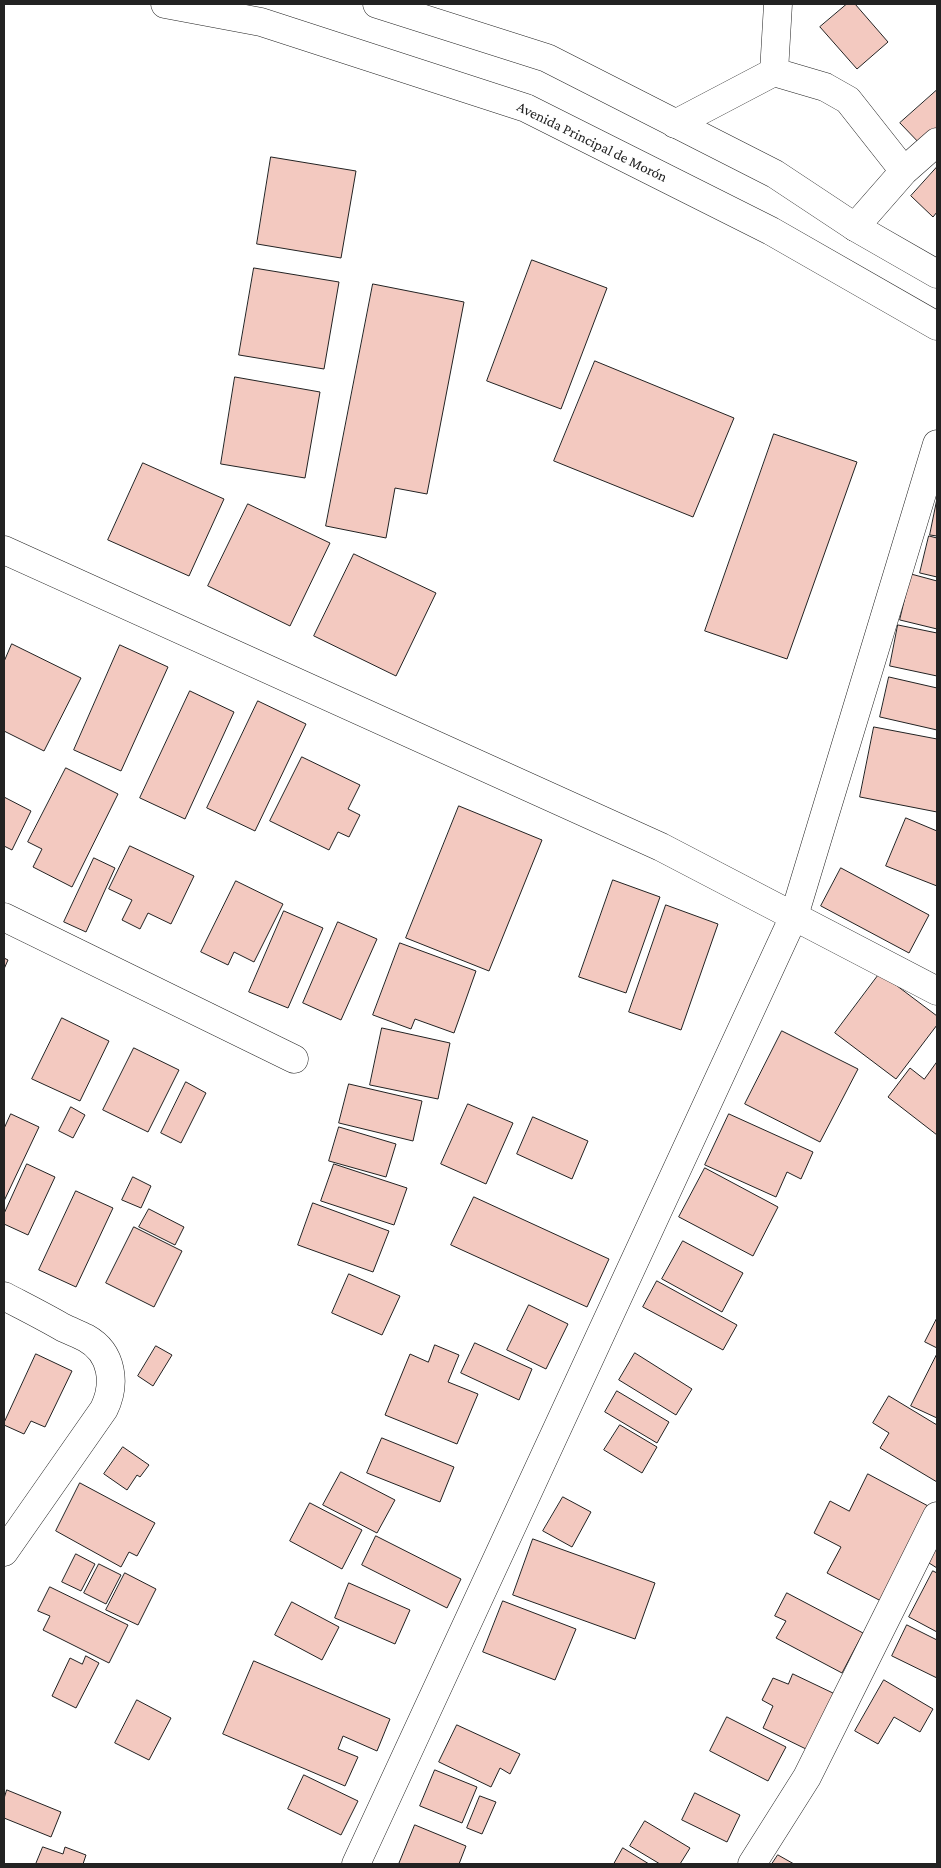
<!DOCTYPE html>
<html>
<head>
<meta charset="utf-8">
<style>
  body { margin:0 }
  #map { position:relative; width:941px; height:1868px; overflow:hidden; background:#fff; font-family:"Crimson Pro",serif }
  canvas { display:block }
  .frame { position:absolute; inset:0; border:5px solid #222; pointer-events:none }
</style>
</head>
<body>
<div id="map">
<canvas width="941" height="1868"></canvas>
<div class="frame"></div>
</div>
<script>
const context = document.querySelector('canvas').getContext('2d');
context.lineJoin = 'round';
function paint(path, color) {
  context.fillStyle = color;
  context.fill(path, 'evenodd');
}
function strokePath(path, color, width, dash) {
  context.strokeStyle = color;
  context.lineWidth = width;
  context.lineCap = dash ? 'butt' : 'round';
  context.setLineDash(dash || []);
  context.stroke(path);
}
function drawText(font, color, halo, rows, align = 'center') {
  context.font = font + ' "Crimson Pro",serif';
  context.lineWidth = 4;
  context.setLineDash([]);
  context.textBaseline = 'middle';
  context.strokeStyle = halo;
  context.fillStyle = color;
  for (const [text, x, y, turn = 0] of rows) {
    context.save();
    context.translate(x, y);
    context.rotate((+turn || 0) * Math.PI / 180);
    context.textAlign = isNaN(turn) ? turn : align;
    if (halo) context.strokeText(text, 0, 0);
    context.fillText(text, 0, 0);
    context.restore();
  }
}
const building = new Path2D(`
  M847,4h8l33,38 -31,27 -37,-42z
  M937,90v44l-14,13 -23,-24z
  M271,157l85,14 -15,87 -84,-14z
  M937,167v45l-4,5 -22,-21z
  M532,260l75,28 -46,121 -74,-28z
  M254,268l85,14 -15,87 -85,-14z
  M373,284l91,18 -37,192 -32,-6 -9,50 -60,-12z
  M595,361l139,57 -41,99 -139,-56z
  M235,377l85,15 -15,86 -84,-14z
  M774,434l83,28 -70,197 -82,-28z
  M143,463l81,36 -35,77 -81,-36z
  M937,499v37l-7,-1z
  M248,504l82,39 -40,83 -82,-40z
  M929,536l8,2v39l-17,-4z
  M354,554l82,39 -40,83 -82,-40z
  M911,574l26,7v48l-37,-9z
  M898,625l39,8v43l-47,-10z
  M12,644l69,34 -37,73 -40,-20v-69z
  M120,645l48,22 -47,104 -47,-21z
  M889,677l48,11v42l-57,-13z
  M190,691l44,21 -49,107 -45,-21z
  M258,701l48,23 -51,107 -48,-23z
  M874,727l63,12v73l-77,-15z
  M302,757l58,28 -12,24 12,6 -11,22 -11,-5 -9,18 -59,-29z
  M66,768l52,26 -46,93 -39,-20 9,-18 -14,-7z
  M4,797l27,14 -19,39 -8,-4z
  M459,806l83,34 -53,131 -83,-33z
  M906,818l31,13v55l-51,-20z
  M130,846l64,30 -23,48 -23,-11 -8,16 -18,-9 10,-20 -23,-11z
  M94,858l21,10 -29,64 -22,-10z
  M841,868l88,47 -20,38 -88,-47z
  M613,880l47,17 -34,96 -47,-16z
  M236,881l47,23 -29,58 -20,-10 -6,13 -27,-13z
  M666,905l52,19 -37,106 -52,-18z
  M284,911l39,17 -35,80 -39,-16z
  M338,922l39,17 -36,81 -38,-17z
  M400,943l76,28 -22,62 -39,-14 -4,10 -38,-14z
  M4,958l4,2 -4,9z
  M880,973l57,43v9l-41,54 -61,-46z
  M62,1018l47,23 -29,60 -48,-22z
  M382,1028l68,15 -12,56 -68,-14z
  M782,1031l76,38 -38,73 -75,-38z
  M134,1048l45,22 -31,62 -45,-22z
  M937,1062v73l-49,-38 22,-29 14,11z
  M186,1082l20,11 -25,50 -20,-10z
  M349,1084l73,17 -9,40 -74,-18z
  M468,1104l45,19 -27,61 -45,-20z
  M71,1107l14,8 -12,23 -14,-7z
  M11,1114l28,13 -35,74v-72z
  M729,1114l84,38 -12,27 -14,-7 -11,25 -71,-32z
  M533,1117l55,24 -16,38 -55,-25z
  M339,1127l57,17 -10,33 -57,-16z
  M27,1164l28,13 -27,58 -24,-11v-10z
  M334,1164l73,24 -13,37 -73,-24z
  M705,1168l73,39 -25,49 -74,-39z
  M133,1177l18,9 -10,22 -19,-8z
  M76,1191l37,17 -37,79 -37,-17z
  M474,1197l135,62 -22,48 -136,-62z
  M313,1203l76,28 -16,41 -75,-27z
  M149,1209l35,18 -9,18 -36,-18z
  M134,1227l48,24 -28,56 -48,-24z
  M683,1241l60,32 -21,39 -60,-33z
  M349,1274l51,22 -18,39 -50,-22z
  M657,1281l80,44 -14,25 -80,-43z
  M529,1305l39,19 -22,45 -39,-19z
  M937,1318v30l-12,-6z
  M475,1343l57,26 -13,31 -58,-27z
  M435,1345l24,10 -11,27 30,12 -21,50 -72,-29 25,-61 18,8z
  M156,1346l16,9 -19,31 -15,-10z
  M635,1353l57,36 -16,26 -57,-35z
  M36,1354l36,17 -27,56 -14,-6 -7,13 -20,-9v-2z
  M937,1354v64l-26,-12z
  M617,1391l52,31 -12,21 -52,-31z
  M889,1396l48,29v57l-57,-34 9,-15 -16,-10z
  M620,1425l37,22 -15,26 -38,-23z
  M382,1438l72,29 -14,35 -73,-29z
  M123,1447l26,18 -9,12 -3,-2 -10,15 -23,-16z
  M341,1472l54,28 -18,33 -54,-28z
  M868,1474l62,33 -49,94 -54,-28 14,-26 -27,-14 16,-32 19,10z
  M80,1483l75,40 -18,33 -8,-4 -8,15 -65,-36z
  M563,1497l28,15 -19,35 -29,-16z
  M310,1503l52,27 -20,39 -52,-28z
  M376,1536l85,43 -14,29 -85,-43z
  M533,1539l122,44 -20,56 -122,-44z
  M937,1547v21l-8,-5z
  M76,1554l19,10 -14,27 -19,-9z
  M99,1564l22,11 -15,29 -22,-11z
  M933,1571l4,2v59l-28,-15z
  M125,1573l31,16 -18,36 -32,-15z
  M349,1583l61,27 -15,34 -60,-26z
  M50,1587l78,38 -19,38 -66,-33 7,-14 -12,-5z
  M787,1593l76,40 -21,40 -66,-35 10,-17 -11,-5z
  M503,1601l73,28 -21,51 -72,-28z
  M292,1602l47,25 -17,33 -47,-25z
  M907,1625l30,15v38l-45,-22z
  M86,1656l13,7 -23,45 -24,-12 18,-38 12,6z
  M254,1661l136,58 -13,32 -34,-15 -5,13 20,8 -13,29 -122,-52z
  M793,1674l42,20 -27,56 -45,-22 10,-22 -11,-6 11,-22 15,6z
  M884,1680l49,29 -13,23 -26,-15 -16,27 -23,-13z
  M137,1700l34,18 -22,42 -34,-17z
  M727,1717l59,30 -18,34 -58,-30z
  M457,1725l63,29 -10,20 -10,-6 -9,19 -52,-25z
  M435,1770l42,17 -15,36 -42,-17z
  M304,1775l54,26 -17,34 -53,-26z
  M7,1790l54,22 -10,25 -47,-19v-19z
  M695,1793l45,22 -13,27 -45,-22z
  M480,1796l16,6 -14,32 -15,-6z
  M645,1821l45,27 -10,16h-20l-30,-18z
  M415,1825l51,21 -7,18h-60z
  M43,1847l20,7 2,-7 21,8 -3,9h-47z
  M623,1848l26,16h-35z
  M778,1855l16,9h-22z`);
const minor = new Path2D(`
  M774,72l51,15 23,13 56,71
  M675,124l99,-52 4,-68
  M855,227l49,-56 33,-29
  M4,550l657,297 276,144
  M4,917l290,142
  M4,1296c19,10 39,20 58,31 8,4 16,7 24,11 27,15 30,46 18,71l-100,143
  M356,1864l438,-948 143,-472
  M752,1864l55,-87 130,-261`);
const major = new Path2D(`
  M165,4l96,18 265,86 245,123 166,95
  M377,4l170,54 228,116 80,53 82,47`);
const streetNames = [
  ["Avenida Principal de Morón",592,142,26]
];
paint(building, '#f3c9c0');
strokePath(building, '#222', 1);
strokePath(minor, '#222', 29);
strokePath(major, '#222', 29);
strokePath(minor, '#fff', 28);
strokePath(major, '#fff', 28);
drawText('15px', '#222', '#fff', streetNames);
</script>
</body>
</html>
